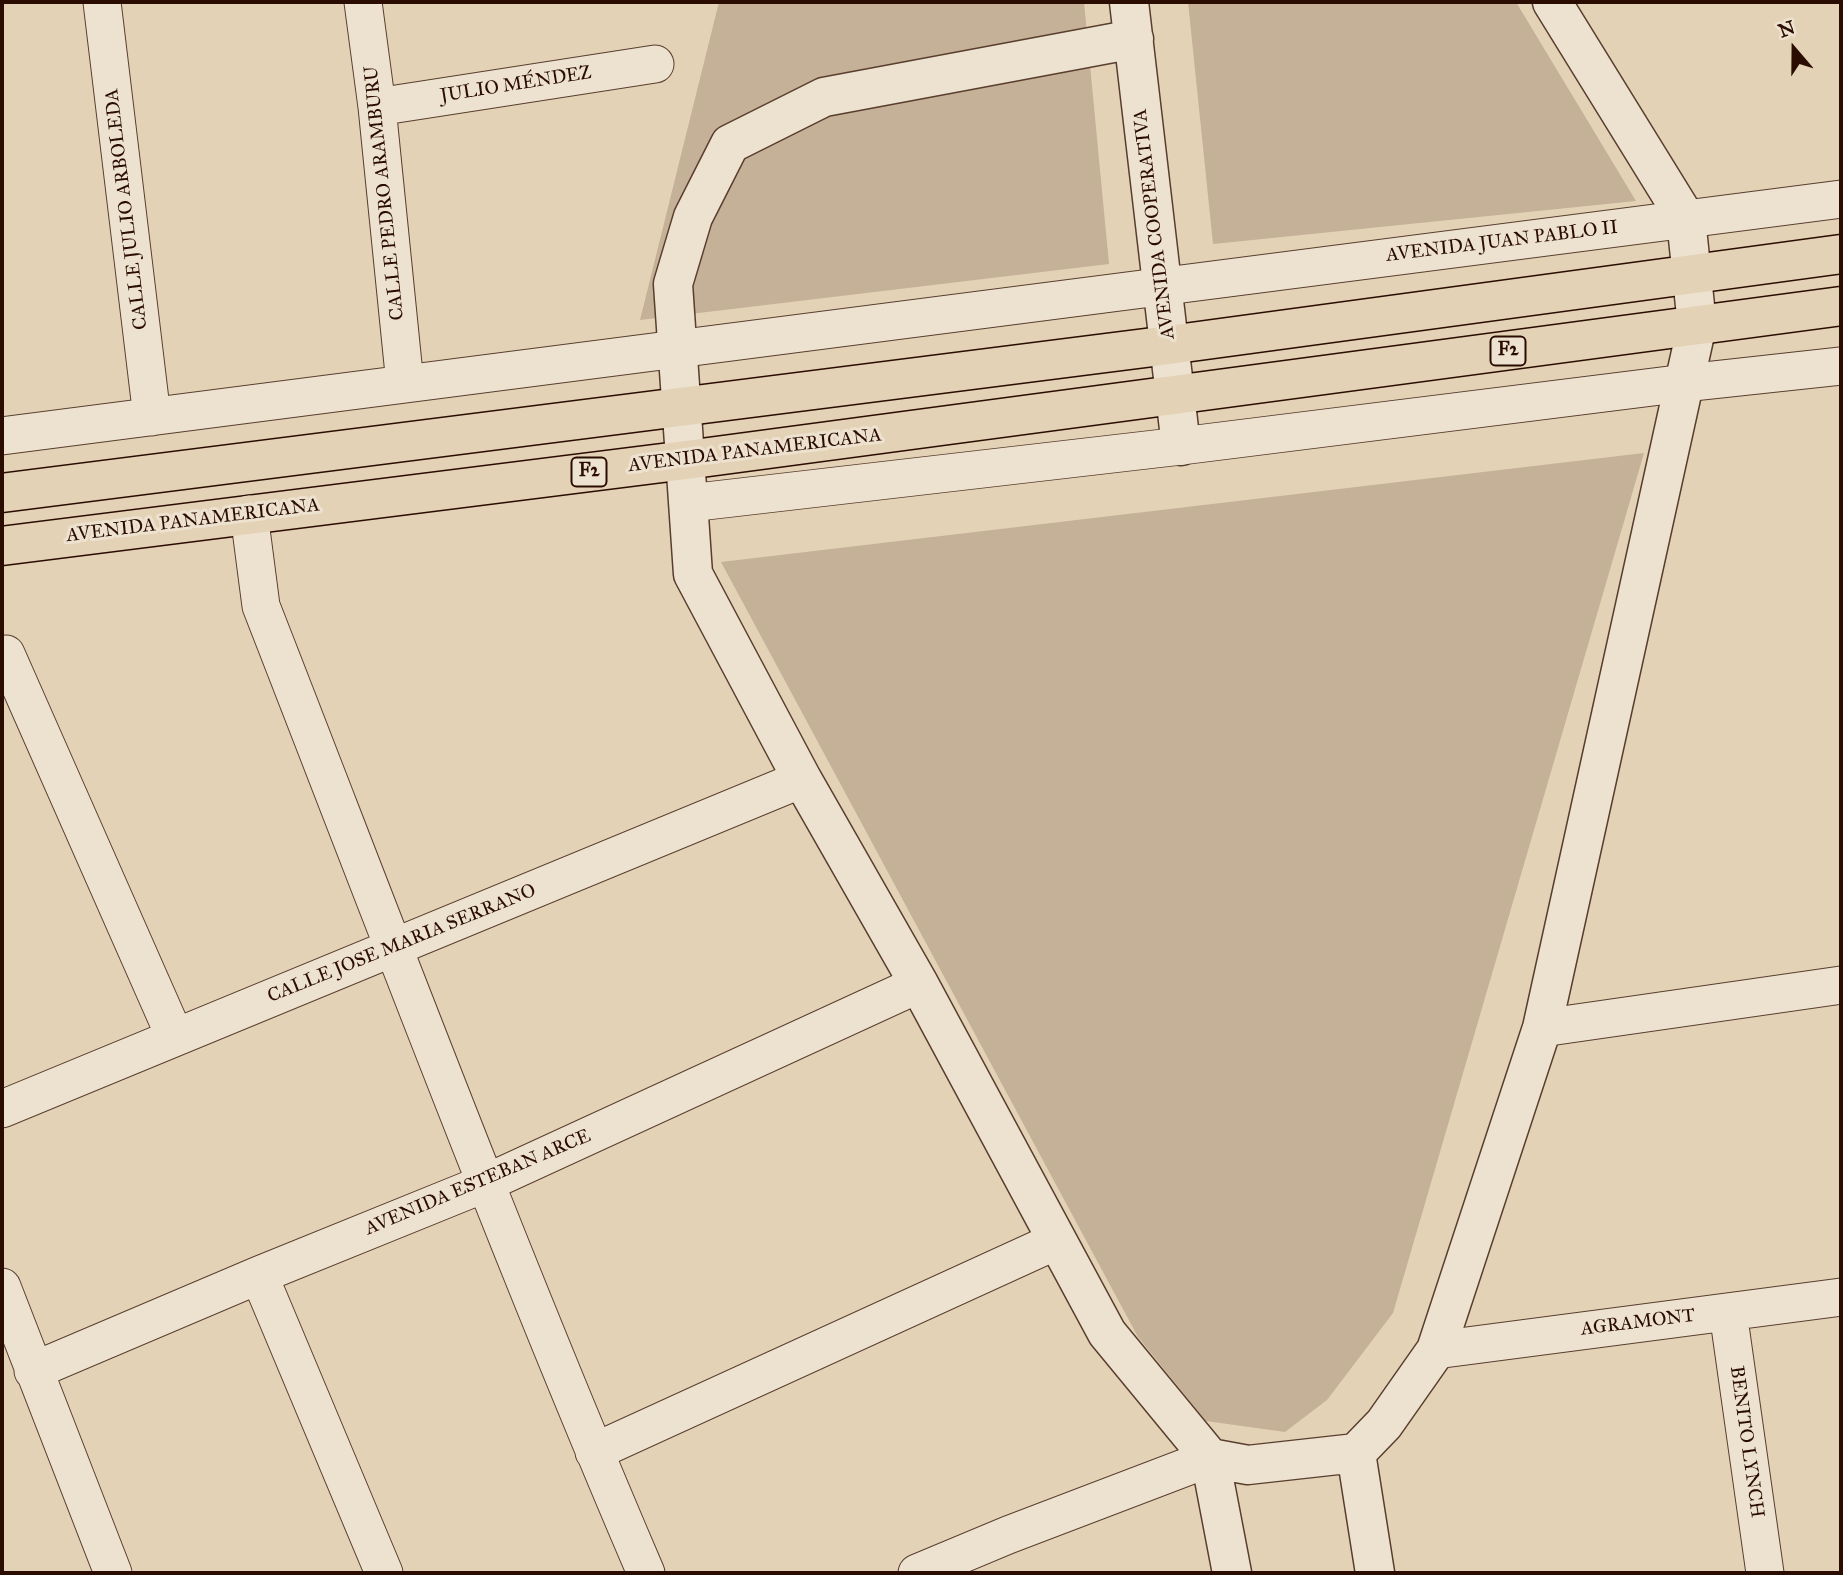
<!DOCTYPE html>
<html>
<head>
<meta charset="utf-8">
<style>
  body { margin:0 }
  #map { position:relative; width:1843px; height:1575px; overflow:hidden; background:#e4d2b7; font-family:"IM FELL Great Primer",serif }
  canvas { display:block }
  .frame { position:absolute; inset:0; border:4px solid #2b0c00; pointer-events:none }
  .north { position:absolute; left:1759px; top:14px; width:70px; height:70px; -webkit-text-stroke:5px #ede2d0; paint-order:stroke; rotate:340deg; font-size:19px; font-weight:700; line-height:28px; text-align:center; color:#2b0c00 }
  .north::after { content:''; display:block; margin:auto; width:24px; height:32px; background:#2b0c00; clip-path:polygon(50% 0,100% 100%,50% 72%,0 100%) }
</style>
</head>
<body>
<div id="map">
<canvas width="1843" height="1575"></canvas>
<div class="frame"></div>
<div class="north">N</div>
</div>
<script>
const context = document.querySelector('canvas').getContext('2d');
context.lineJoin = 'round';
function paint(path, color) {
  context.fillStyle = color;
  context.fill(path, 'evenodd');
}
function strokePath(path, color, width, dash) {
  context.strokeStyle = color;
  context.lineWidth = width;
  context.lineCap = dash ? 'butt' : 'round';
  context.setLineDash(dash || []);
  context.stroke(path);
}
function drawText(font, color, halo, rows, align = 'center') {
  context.font = font + ' "IM FELL Great Primer",serif';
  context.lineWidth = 6;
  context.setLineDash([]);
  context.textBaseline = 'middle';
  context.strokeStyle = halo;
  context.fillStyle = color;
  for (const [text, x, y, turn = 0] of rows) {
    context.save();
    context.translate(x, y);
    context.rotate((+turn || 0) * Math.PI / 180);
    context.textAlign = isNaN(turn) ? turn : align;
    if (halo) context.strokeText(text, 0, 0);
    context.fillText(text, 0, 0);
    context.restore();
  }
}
const green = new Path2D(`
  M719,2h365l25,262 -469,56z
  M1188,2h328l120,199 -423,43z
  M1644,453l-251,860 -66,87 -42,32 -79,-11 -68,-84 -417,-775z`);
const minor = new Path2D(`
  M102,2l50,415
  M363,2l14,105 28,277
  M377,107l278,-43
  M2,436l1839,-237
  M689,503l492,-57 504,-63 156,-17
  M249,514l12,92c126,323 248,648 385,967
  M6,654l169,383
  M1542,1028l299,-43
  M2,1109l800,-330
  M259,1275l125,298
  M2,1287l111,286
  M1728,1312l37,261
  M1436,1350l405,-53
  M33,1371l226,-96 227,-92 433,-199
  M594,1452l462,-211
  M917,1573l91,-38 202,-77`);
const tertiary = new Path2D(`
  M1129,2l52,444
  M1134,39l-310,58 -94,47 -37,73 -20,67 20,290 109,205 117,205 188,349 103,125 22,115
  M1356,1453l19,120
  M1210,1458l38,7 108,-12 28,-29 52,-74 106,-322 155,-703 -11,-106 -134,-217`);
const trunk = new Path2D(`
  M2,493l1167,-148 672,-91
  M2,546l684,-86 1155,-154`);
const shields = [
  [1508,351,35],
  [589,472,35]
];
const shieldNames = [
  ["F2",1508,351],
  ["F2",589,472]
];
const streetNames = [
  ["JULIO MÉNDEZ",516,85,-9],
  ["CALLE PEDRO ARAMBURU",385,193,-96],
  ["CALLE JULIO ARBOLEDA",127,209,-97],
  ["AVENIDA COOPERATIVA",1155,224,-97],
  ["AVENIDA JUAN PABLO II",1502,242,-7],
  ["AVENIDA PANAMERICANA",755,451,-7],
  ["AVENIDA PANAMERICANA",193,521,-7],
  ["CALLE JOSE MARIA SERRANO",402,944,-22],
  ["AVENIDA ESTEBAN ARCE",478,1183,-23],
  ["AGRAMONT",1638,1323,-7],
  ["BENITO LYNCH",1746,1442,82]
];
paint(green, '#c5b098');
strokePath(minor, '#593e2e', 39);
strokePath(tertiary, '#593e2e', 41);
strokePath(trunk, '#2b0c00', 41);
strokePath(minor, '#ede2d0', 37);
strokePath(tertiary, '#ede2d0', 38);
strokePath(trunk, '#e4d2b7', 38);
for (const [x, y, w] of shields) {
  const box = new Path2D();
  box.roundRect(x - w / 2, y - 14.5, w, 29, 5);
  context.fillStyle = '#ede2d0';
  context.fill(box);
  strokePath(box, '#2b0c00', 2);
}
drawText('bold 18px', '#2b0c00', null, shieldNames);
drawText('19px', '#2b0c00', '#ede2d0', streetNames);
</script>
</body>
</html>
